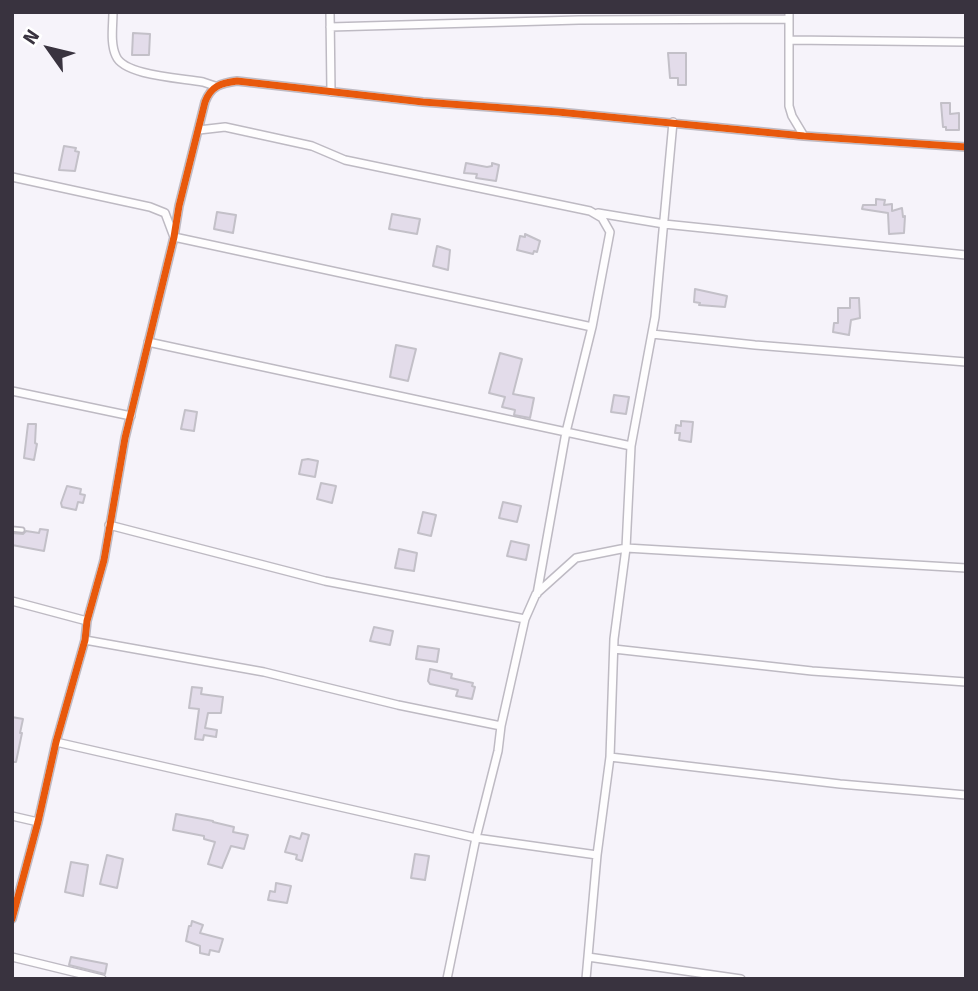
<!DOCTYPE html>
<html>
<head>
<meta charset="utf-8">
<style>
  body { margin:0 }
  #map { position:relative; width:978px; height:991px; overflow:hidden; background:#f6f3fa; font-family:Signika,sans-serif }
  canvas { display:block }
  .frame { position:absolute; inset:0; border:14px solid #39333f; pointer-events:none }
  .north { position:absolute; left:14px; top:14px; width:70px; height:70px; -webkit-text-stroke:5px #fff; paint-order:stroke; rotate:304deg; font-size:19px; font-weight:700; line-height:28px; text-align:center; color:#39333f }
  .north::after { content:''; display:block; margin:auto; width:24px; height:32px; background:#39333f; clip-path:polygon(50% 0,100% 100%,50% 72%,0 100%) }
</style>
</head>
<body>
<div id="map">
<canvas width="978" height="991"></canvas>
<div class="frame"></div>
<div class="north">N</div>
</div>
<script>
const context = document.querySelector('canvas').getContext('2d');
context.lineJoin = 'round';
function paint(path, color) {
  context.fillStyle = color;
  context.fill(path, 'evenodd');
}
function strokePath(path, color, width, dash) {
  context.strokeStyle = color;
  context.lineWidth = width;
  context.lineCap = dash ? 'butt' : 'round';
  context.setLineDash(dash || []);
  context.stroke(path);
}
const building = new Path2D(`
  M133,33l17,1 -1,21h-17z
  M668,53h18v32h-8v-7h-8z
  M941,103h9v11l9,-1v17h-13v-3h-3z
  M64,146l12,2 -1,3 4,1 -4,19 -16,-1z
  M466,163l21,4 5,-1v-3l7,2 -3,16 -20,-3 1,-4 -13,-1z
  M876,199l9,1 -1,5 8,-1v7l10,-3 1,9 2,-1 -1,17 -15,1 -1,-21 -26,-4 1,-4h13z
  M217,212l19,3 -3,18 -19,-4z
  M392,214l28,5 -3,15 -28,-5z
  M525,234l15,7 -3,11 -3,-1 -1,3 -16,-4 3,-14 5,1z
  M437,246l13,4 -2,20 -15,-4z
  M695,289l32,7 -2,11 -26,-2 1,-2 -6,-1z
  M850,298h9l1,20 -9,2 -2,15 -16,-3 1,-9h4v-15h12z
  M396,345l20,4 -8,32 -18,-4z
  M500,353l22,6 -9,35 21,4 -4,20 -16,-3 1,-5 -13,-3 3,-10 -16,-4z
  M614,395l15,2 -3,17 -15,-2z
  M185,410l12,2 -3,19 -13,-2z
  M681,421l12,1 -2,20 -12,-2 1,-7h-5l1,-8 5,1z
  M28,424h8l-1,19 2,1 -3,16 -10,-2z
  M308,459l10,2 -3,16 -16,-3 3,-14z
  M321,483l15,3 -4,17 -15,-4z
  M67,486l14,3 -1,5 5,1 -2,8 -5,-1 -2,8 -14,-3 -1,-4z
  M503,502l18,4 -4,16 -18,-4z
  M423,512l13,3 -5,21 -13,-3z
  M40,529l8,1 -4,21 -32,-6v-12l11,1 3,-3 13,2z
  M511,541l18,4 -3,15 -19,-4z
  M399,549l18,4 -3,18 -19,-3z
  M374,627l19,4 -3,14 -20,-4z
  M418,646l21,3 -2,13 -21,-3z
  M430,669l22,5 -1,4 22,5 -1,3 3,1 -3,12 -16,-3 2,-6 -28,-6 -2,-3z
  M192,687l10,1 -1,6 22,3 -2,16h-13l-3,15 12,2 -1,7 -12,-2 -1,5 -8,-1 4,-30 -10,-1z
  M12,717l11,2 -3,14h2l-6,29h-4z
  M176,814l37,7v1l21,5 -1,5 15,3 -4,14 -13,-3 -9,22 -14,-4 7,-22 -11,-3v-3l-31,-6z
  M302,833l7,2 -7,26 -6,-2 1,-4 -12,-3 5,-16 10,3z
  M415,854l14,2 -4,24 -14,-2z
  M107,855l16,4 -6,29 -17,-4z
  M71,862l17,3 -5,31 -18,-4z
  M276,883l15,3 -4,17 -19,-3 2,-9 5,1z
  M192,921l11,4 -3,8 23,6 -4,13 -9,-2 -1,5 -9,-2v-7l-14,-5 3,-15h2z
  M71,957l36,7 -2,10 -36,-9z`);
const lane = new Path2D(`
  M12,529l10,1`);
const street = new Path2D(`
  M113,12c0,14 -3,31 3,44 8,20 67,22 87,26l12,4
  M330,12l1,80
  M789,12v94l3,10 12,20
  M330,27l249,-7 210,-1
  M789,40l177,2
  M199,130l26,-3 87,19 33,14 245,51 12,7 8,14 -18,95 -26,105 -29,162
  M12,177l138,30 15,6 9,24 418,90
  M598,213l66,11 302,31
  M652,334l103,11 211,17
  M148,342l483,104
  M12,391l119,25
  M109,525l216,56 200,38
  M12,601l75,20
  M85,640l179,32 134,33 103,21 24,-107 11,-25 40,-36 50,-10 340,20
  M614,649l198,22 154,11
  M56,742l420,96 121,17
  M610,757l230,27 126,11
  M12,816l26,6
  M12,919l26,-97 18,-80 29,-102 2,-19 17,-61 21,-122 49,-201 5,-31 26,-104c6,-16 16,-19 32,-21l186,21 135,10 246,24 162,11
  M12,957l90,22
  M588,957l153,22
  M447,979l29,-141 22,-87 3,-25
  M586,979l11,-124 13,-98 4,-118 12,-91 5,-102 24,-129 18,-195`);
const cycleway = new Path2D(`
  M12,919l26,-97 18,-80 29,-102 2,-19 17,-61 21,-122 49,-201 5,-31 26,-104c6,-16 16,-19 32,-21l186,21 135,10 246,24 162,11`);
paint(building, '#e3dcea');
strokePath(building, '#c3c0c8', 2);
strokePath(lane, '#bebac3', 7);
strokePath(street, '#bebac3', 10);
strokePath(lane, '#fefdfe', 3.5);
strokePath(street, '#fefdfe', 7);
strokePath(cycleway, '#e8590c', 7);
</script>
</body>
</html>
